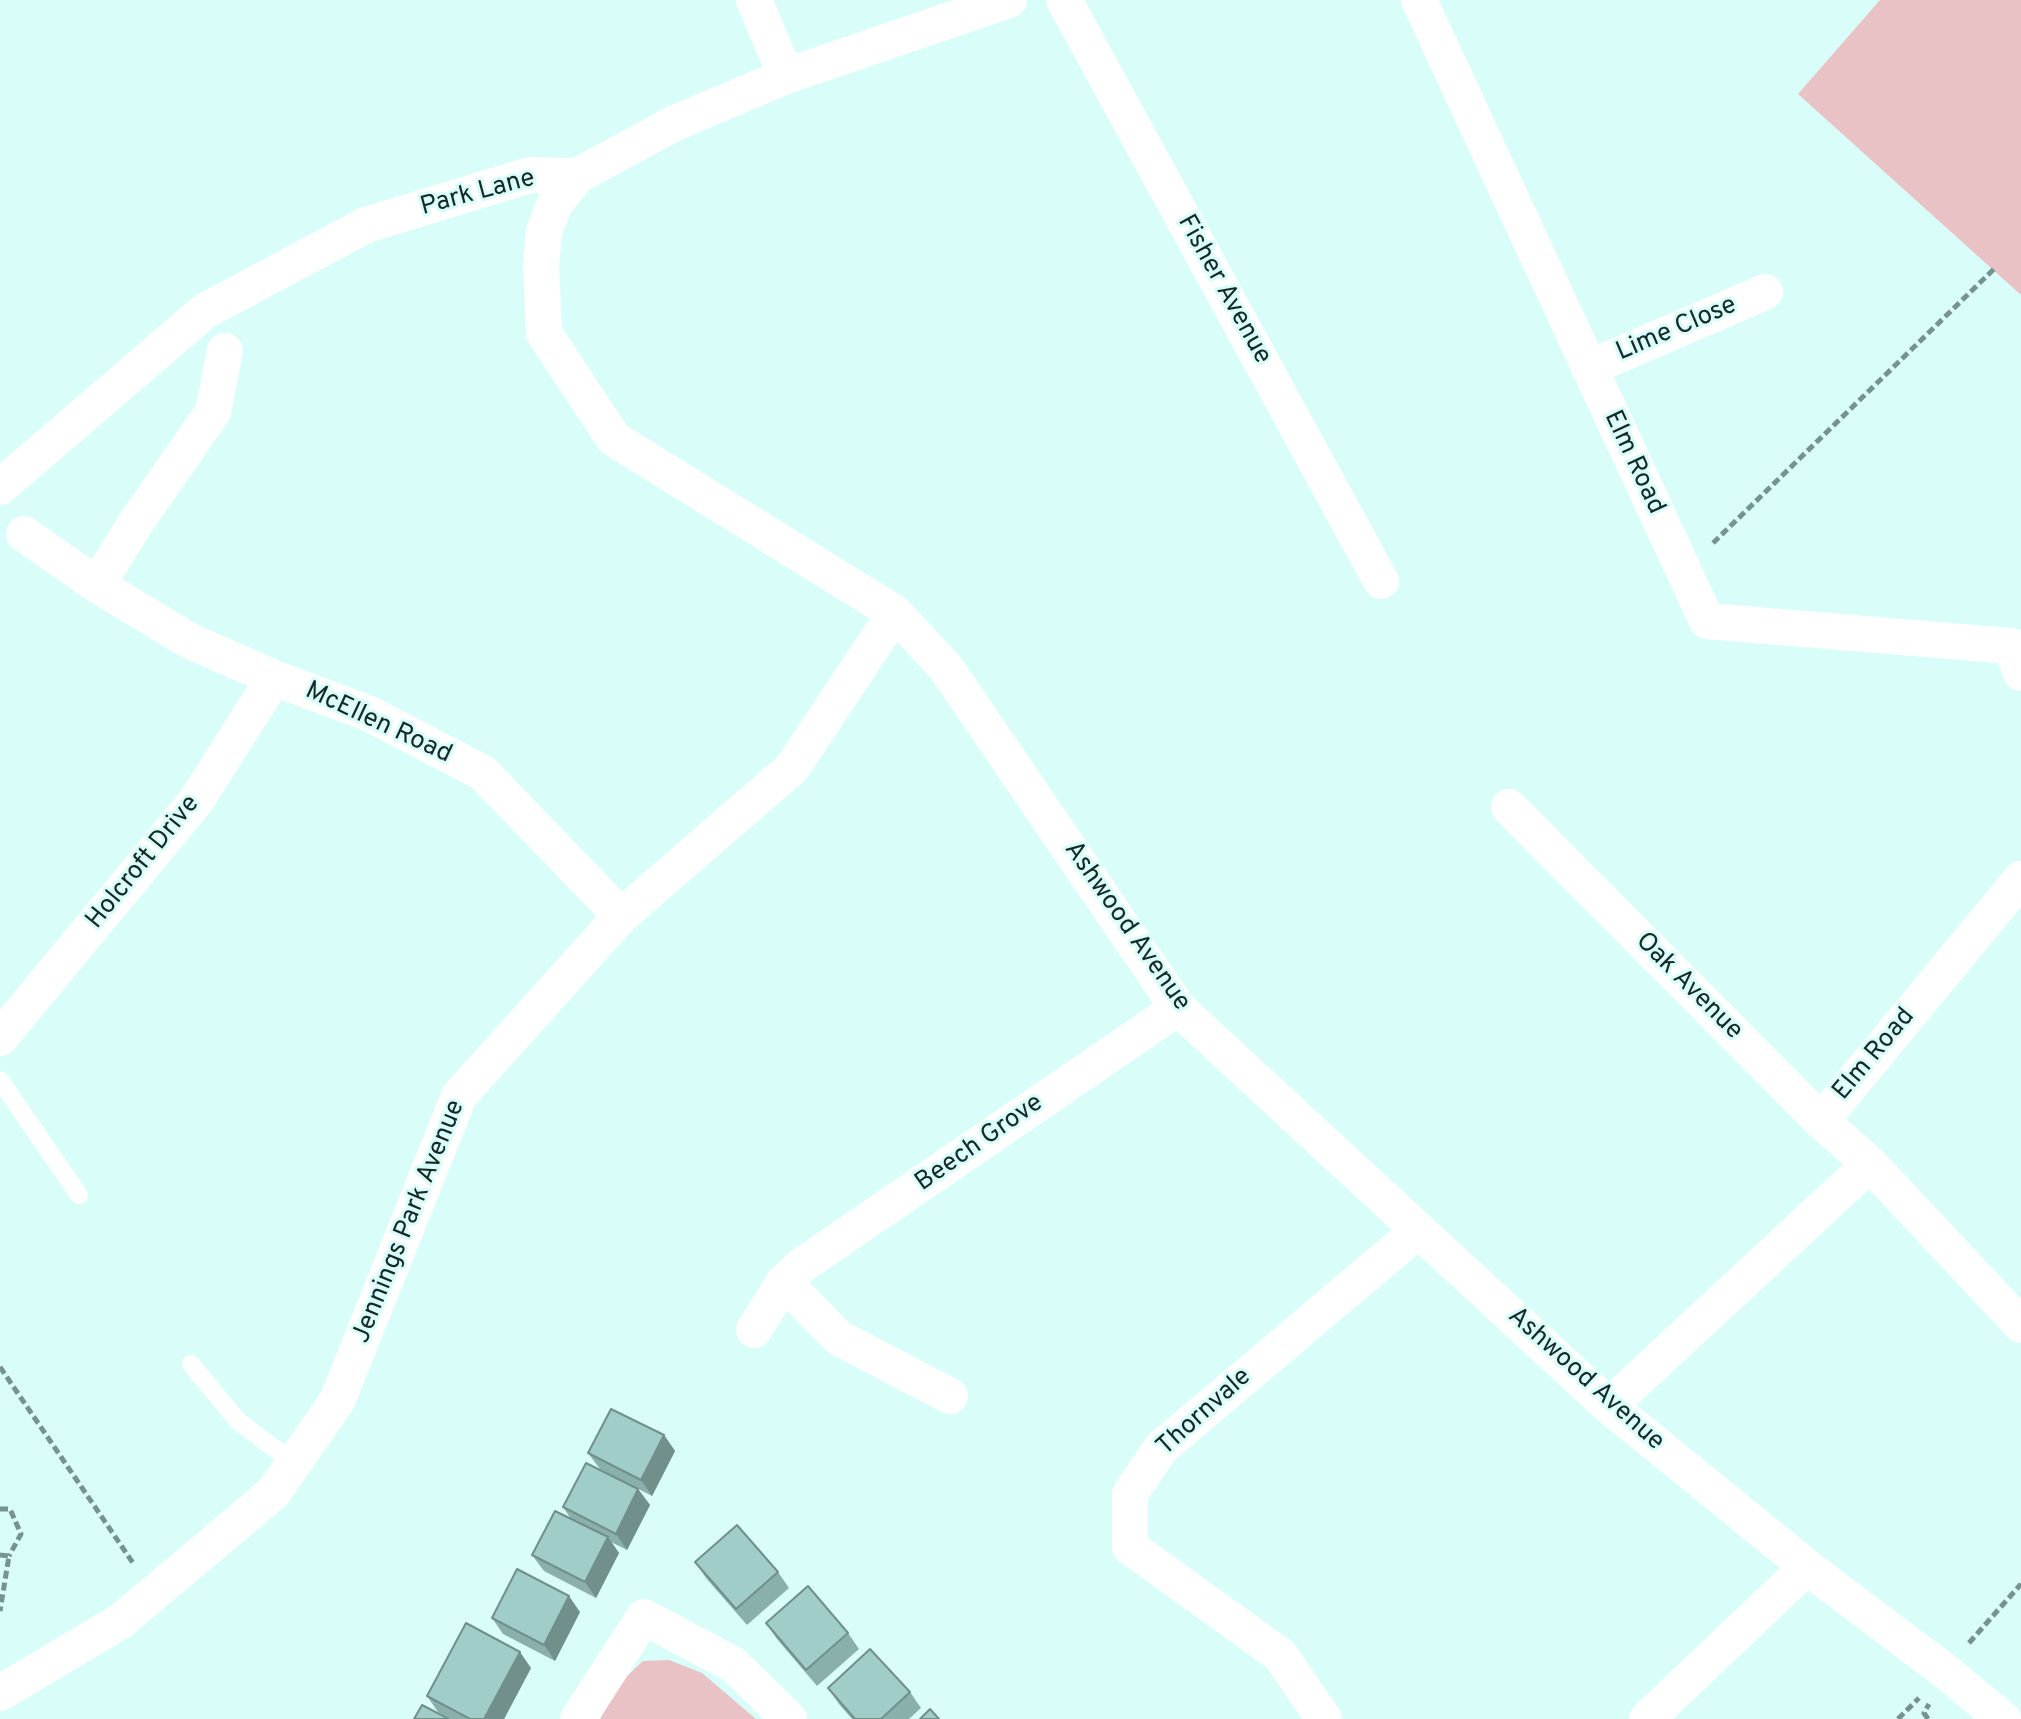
<!DOCTYPE html>
<html>
<head>
<meta charset="utf-8">
<style>
  body { margin:0 }
  canvas { display:block; background:#d9fefa }
</style>
</head>
<body>
<canvas width="2021" height="1719"></canvas>
<script>
const context = document.querySelector('canvas').getContext('2d');
context.lineJoin = 'round';
function paint(path, color) {
  context.fillStyle = color;
  context.fill(path, 'evenodd');
}
function strokePath(path, color, width, dash) {
  context.strokeStyle = color;
  context.lineWidth = width;
  context.lineCap = dash ? 'butt' : 'round';
  context.setLineDash(dash || []);
  context.stroke(path);
}
function drawText(font, color, halo, rows, align = 'center') {
  context.font = font + ' Overpass,sans-serif';
  context.lineWidth = 6;
  context.setLineDash([]);
  context.textBaseline = 'middle';
  context.strokeStyle = halo;
  context.fillStyle = color;
  for (const [text, x, y, turn = 0] of rows) {
    context.save();
    context.translate(x, y);
    context.rotate((+turn || 0) * Math.PI / 180);
    context.textAlign = isNaN(turn) ? turn : align;
    if (halo) context.strokeText(text, 0, 0);
    context.fillText(text, 0, 0);
    context.restore();
  }
}
const green = new Path2D(`
  M1880,0h141v295l-223,-201z
  M669,1660l33,13 54,46h-156l22,-38 21,-20z`);
const path = new Path2D(`
  M1713,543l281,-274
  M0,1367l133,196
  M0,1509h10l11,25 -12,22
  M0,1555l9,1 -9,55
  M1969,1643l52,-59
  M1898,1719l21,-21
  M1928,1719l-4,-6 5,-9`);
const lane = new Path2D(`
  M0,1080l79,115
  M191,1364l47,57 56,42`);
const street = new Path2D(`
  M754,0l32,76
  M1064,0l317,581
  M1419,0l288,621 304,25 10,27
  M577,176l-23,29 -10,27 -3,33 3,68 70,106 281,174 51,55 232,340 431,398 198,161 138,104 58,48
  M1589,368l176,-76
  M0,487l205,-176 161,-86 164,-50 47,1 96,-52 113,-48 223,-76
  M24,534l73,51 91,55 86,38 96,36 113,59 138,143
  M97,585l40,-64 76,-109 12,-61
  M1509,807l312,314 49,43 151,161
  M0,1038l196,-237 78,-123
  M1821,1121l200,-242
  M784,1282l55,56 111,58
  M754,1330l30,-48 17,-16 377,-258
  M1609,1406l261,-242
  M0,1693l121,-72 152,-128 64,-92 122,-305 162,-180 171,-148 103,-155
  M578,1719l66,-102 90,48 55,54
  M1324,1719l-44,-64 -150,-108v-53l31,-46 258,-218
  M1647,1719l160,-152`);
const wall = new Path2D(`
  M664,1435l11,16 -23,45 -52,-27 -12,-16z
  M638,1489l12,16 -23,45 -16,-8 8,11 -23,45 -52,-27 -12,-16 39,-36 -8,-12z
  M695,1562l83,10 11,16 -42,37 -41,-47z
  M580,1612l-25,49 -52,-27 -11,-16z
  M766,1623l82,10 11,16 -42,37 -40,-47z
  M531,1668l-27,51h-53l-13,-7 -11,-16z
  M828,1688l82,4 11,16 -12,11h-57l-13,-15z`);
const shadedWall = new Path2D(`
  M664,1435l11,16 -23,45 -11,-16z
  M638,1489l12,16 -23,45 -11,-16z
  M608,1537l11,16 -23,45 -11,-16z
  M569,1596l11,16 -25,49 -11,-16z
  M520,1652l11,16 -27,51h-20z`);
const building = new Path2D(`
  M611,1409l53,26 -23,45 -53,-27z
  M586,1463l52,26 -22,45 -53,-27z
  M555,1511l53,26 -23,45 -53,-27z
  M737,1525l41,47 -42,37 -41,-47z
  M517,1569l52,27 -25,49 -52,-27z
  M808,1586l40,47 -42,37 -40,-47z
  M466,1623l54,29 -36,67h-14l-43,-23z
  M870,1649l40,43 -29,27h-26l-27,-31z
  M422,1705l27,14h-35z
  M930,1709l9,10h-19z`);
const streetNames = [
  ["Park Lane",478,194,-15],
  ["Fisher Avenue",1223,290,61],
  ["Lime Close",1677,330,-23],
  ["Elm Road",1633,463,65],
  ["McEllen Road",378,724,25],
  ["Holcroft Drive",144,863,-51],
  ["Ashwood Avenue",1126,927,55],
  ["Oak Avenue",1688,987,45],
  ["Elm Road",1875,1055,-50],
  ["Beech Grove",980,1144,-35],
  ["Jennings Park Avenue",410,1222,-68],
  ["Ashwood Avenue",1585,1380,42],
  ["Thornvale",1205,1413,-42]
];
paint(green, '#e8c2c5');
strokePath(path, '#779390', 5, [8, 4]);
strokePath(lane, '#fff', 18);
strokePath(street, '#fff', 36);
paint(wall, '#8ab0ac');
paint(shadedWall, '#71908c');
paint(building, '#a1cdc8');
strokePath(building, '#71908c', 2);
drawText('26px', '#172927', '#d9fefa', streetNames);
</script>
</body>
</html>
